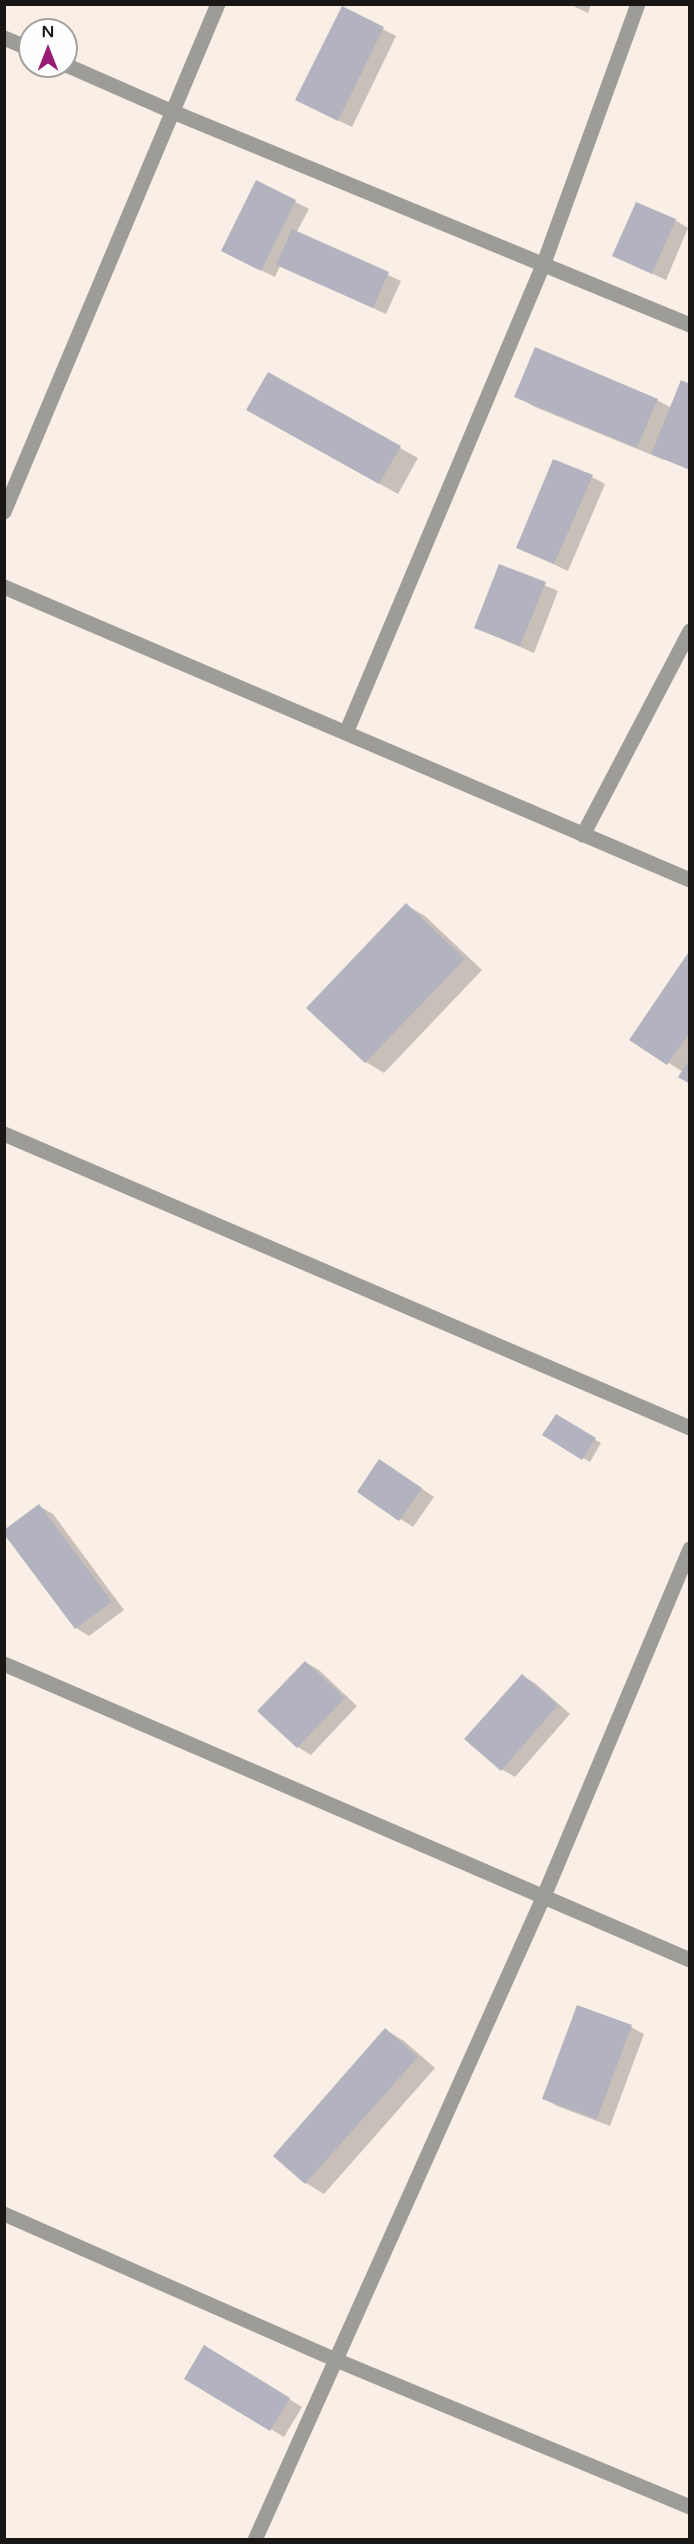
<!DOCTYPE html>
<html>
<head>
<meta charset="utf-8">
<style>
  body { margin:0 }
  #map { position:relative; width:694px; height:2544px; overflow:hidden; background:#faefe6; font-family:"Varela Round",sans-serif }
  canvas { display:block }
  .frame { position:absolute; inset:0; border:6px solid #1a1613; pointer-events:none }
  .north { position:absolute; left:18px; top:18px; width:60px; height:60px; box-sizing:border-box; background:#fefefe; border:2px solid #a3a1a0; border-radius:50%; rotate:0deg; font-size:16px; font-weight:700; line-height:24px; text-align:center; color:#1a1613 }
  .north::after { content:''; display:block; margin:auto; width:21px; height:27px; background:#971d77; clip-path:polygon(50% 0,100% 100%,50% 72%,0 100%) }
</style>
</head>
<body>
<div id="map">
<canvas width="694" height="2544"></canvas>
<div class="frame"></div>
<div class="north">N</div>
</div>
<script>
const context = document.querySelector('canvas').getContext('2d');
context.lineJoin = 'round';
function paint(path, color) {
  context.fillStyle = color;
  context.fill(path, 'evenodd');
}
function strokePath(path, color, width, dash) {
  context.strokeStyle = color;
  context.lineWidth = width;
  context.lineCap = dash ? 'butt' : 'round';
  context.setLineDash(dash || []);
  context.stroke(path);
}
const shadow = new Path2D(`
  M569,4h22l-3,9z
  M342,8l54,28 -44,91 -42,-20z
  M257,182l52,27 -13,24 105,48 -15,33 -106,-48 -5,11 -39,-19z
  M675,220l13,8 -22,52 -52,-24z
  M268,374l150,84 -20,36 -150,-84z
  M516,396l141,4 14,8 -7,52 -129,-53z
  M592,477l13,7 -37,87 -51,-24z
  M500,566l58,25 -24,62 -58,-25z
  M406,905l19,11 57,54 -98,103 -18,-11z
  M690,953v129l-7,-10 -52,-33z
  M556,1416l45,27 -11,19 -46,-27z
  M393,1469l41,28 -21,30 -54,-35z
  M39,1506l14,8 71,96 -35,26 -13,-8 -72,-96z
  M305,1662l14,8 38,36 -46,49 -13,-8 -39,-36z
  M522,1676l13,7 35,31 -55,63 -14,-8z
  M578,2007l53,20 13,7 -34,92 -53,-20 -13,-8z
  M386,2030l18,11 31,27 -111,126 -18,-11 -31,-27z
  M218,2355l84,52 -18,30 -98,-59z`);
const building = new Path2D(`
  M342,6l42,21 -46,94 -43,-21z
  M256,180l40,20 -35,71 -40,-20z
  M636,202l40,17 -24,55 -40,-18z
  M292,229l97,43 -16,36 -97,-43z
  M535,347l123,52 -21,49 -123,-51z
  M268,372l133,74 -22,38 -133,-74z
  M681,380l9,4v86l-39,-16z
  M553,459l40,16 -39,89 -38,-16z
  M499,564l47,18 -26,64 -46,-18z
  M406,903l59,56 -100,104 -59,-55z
  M690,950v82l-23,33 -38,-25z
  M690,1059v25l-12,-7z
  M556,1414l40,24 -14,22 -40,-25z
  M379,1459l43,29 -23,33 -42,-29z
  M39,1504l73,98 -37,27 -71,-95v-4z
  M305,1661l40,37 -48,50 -40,-37z
  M522,1674l36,31 -57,66 -37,-32z
  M577,2005l55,20 -35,94 -55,-20z
  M385,2028l33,29 -113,127 -32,-28z
  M204,2345l86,53 -20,33 -86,-52z`);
const minor = new Path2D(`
  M4,38l26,11
  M66,65l107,47 517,213
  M4,512l214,-508
  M4,587l686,293
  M346,733l198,-470 94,-259
  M583,835l107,-204
  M4,1134l686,294
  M4,1664l686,296
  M4,2214l332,146 354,147
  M255,2540l289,-644 146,-347`);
paint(shadow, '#0003');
paint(building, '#b2b3bf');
strokePath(minor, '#9e9c97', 15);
</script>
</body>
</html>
